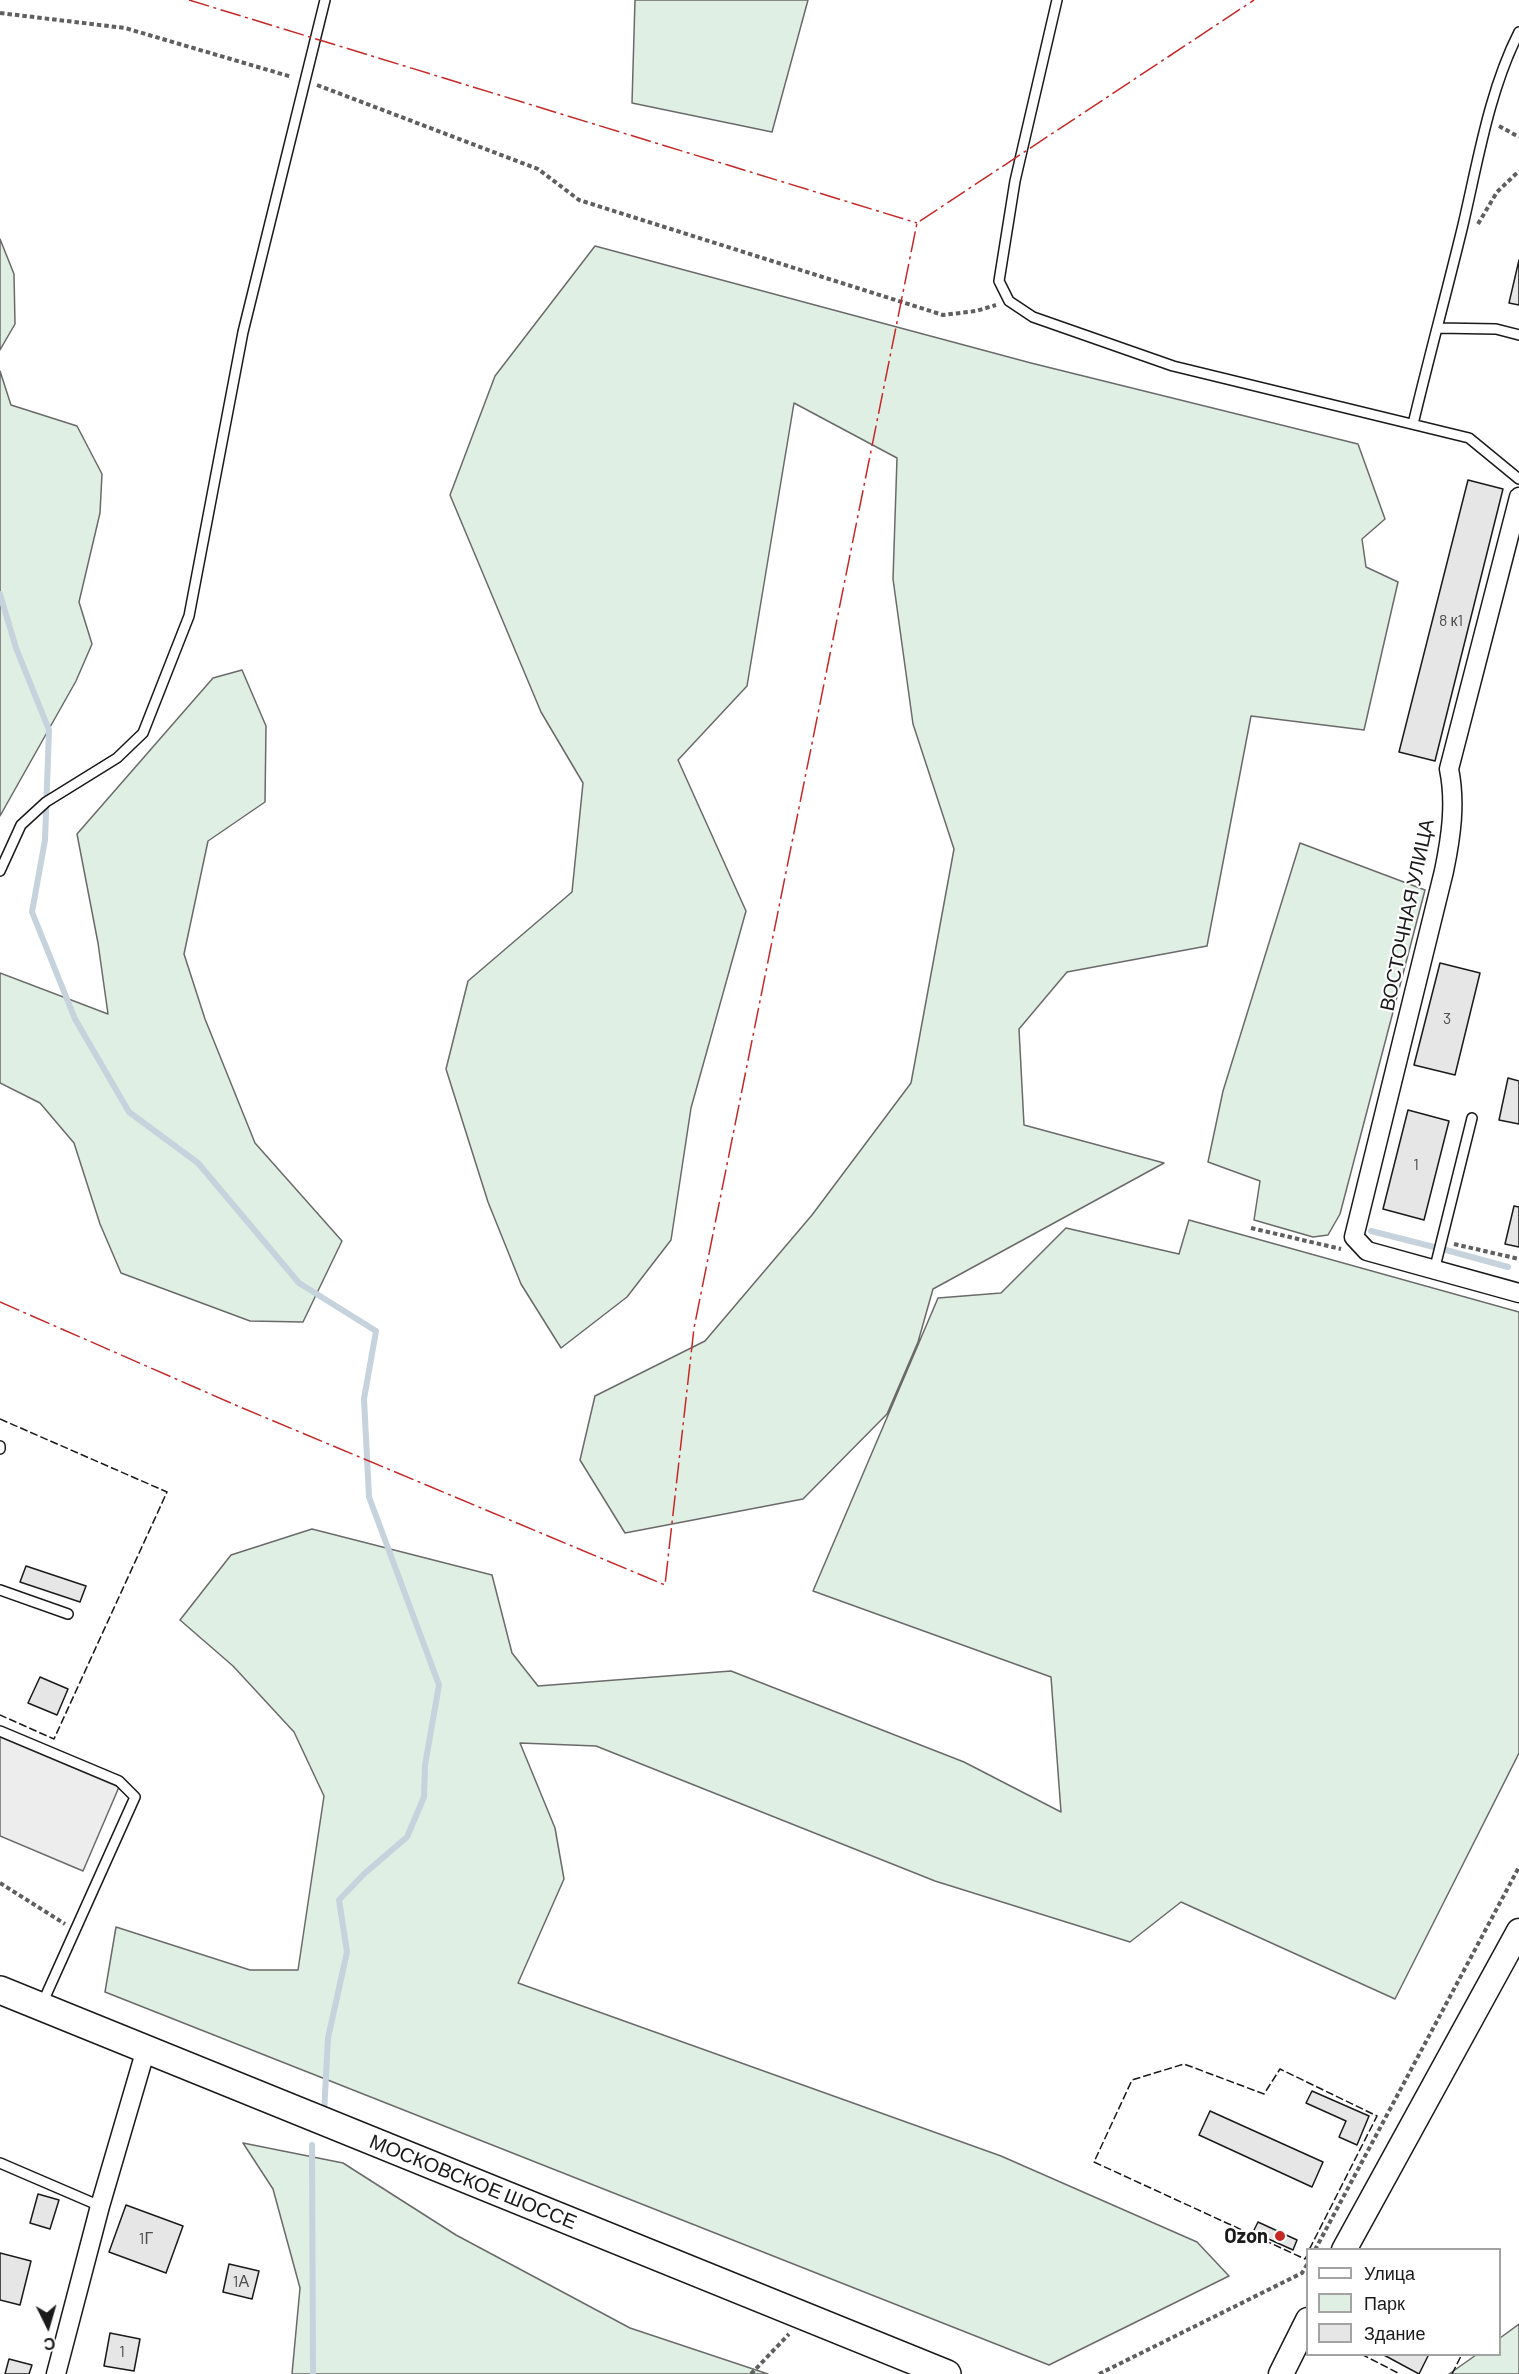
<!DOCTYPE html>
<html>
<head>
<meta charset="utf-8">
<style>
  body { margin:0 }
  #map { position:relative; width:1519px; height:2374px; overflow:hidden; background:#fff; font-family:Barlow,sans-serif }
  canvas { display:block }
  .legend { position:absolute; left:1306px; top:2248px; width:195px; height:108px; box-sizing:border-box; background:#fff; border:2px solid #a3a3a3; margin:0; padding:8px 10px; list-style:none; font-size:18px; color:#1a1a1a }
  .legend li { display:flex; align-items:center; gap:12px; height:30px }
  .legend b { width:30px; border:2px solid #a3a3a3 }
  .north { position:absolute; left:18px; top:2296px; width:60px; height:60px; -webkit-text-stroke:4px #fff; paint-order:stroke; rotate:175deg; font-size:16px; font-weight:700; line-height:24px; text-align:center; color:#1a1a1a }
  .north::after { content:''; display:block; margin:auto; width:21px; height:27px; background:#1a1a1a; clip-path:polygon(50% 0,100% 100%,50% 72%,0 100%) }
</style>
</head>
<body>
<div id="map">
<canvas width="1519" height="2374"></canvas>
<ul class="legend">
<li><b style="height:8px;background:#fff"></b>Улица</li>
<li><b style="height:16px;background:#e0efe3"></b>Парк</li>
<li><b style="height:16px;background:#e6e6e6"></b>Здание</li>
</ul>
<div class="north">С</div>
</div>
<script>
const context = document.querySelector('canvas').getContext('2d');
context.lineJoin = 'round';
function paint(path, color) {
  context.fillStyle = color;
  context.fill(path, 'evenodd');
}
function strokePath(path, color, width, dash) {
  context.strokeStyle = color;
  context.lineWidth = width;
  context.lineCap = dash ? 'butt' : 'round';
  context.setLineDash(dash || []);
  context.stroke(path);
}
function drawText(font, color, halo, rows, align = 'center') {
  context.font = font + ' Barlow,sans-serif';
  context.lineWidth = 4.5;
  context.setLineDash([]);
  context.textBaseline = 'middle';
  context.strokeStyle = halo;
  context.fillStyle = color;
  for (const [text, x, y, turn = 0] of rows) {
    context.save();
    context.translate(x, y);
    context.rotate((+turn || 0) * Math.PI / 180);
    context.textAlign = isNaN(turn) ? turn : align;
    if (halo) context.strokeText(text, 0, 0);
    context.fillText(text, 0, 0);
    context.restore();
  }
}
const green = new Path2D(`
  M635,0h173l-36,132 -140,-29z
  M0,239l14,35 1,50 -15,26z
  M595,246l436,117 327,81 27,75 -23,20 4,28 32,15 -34,148 -113,-14 -44,230 -140,26 -48,57 5,96 140,38 -231,126 -15,53 -31,72 -84,85 -178,34 -45,-73 15,-64 110,-55 107,-126 99,-132 43,-234 -41,-125 -20,-145 4,-121 -103,-55 -47,283 -69,74 68,151 -55,197 -20,132 -44,57 -66,51 -40,-64 -33,-82 -42,-133 22,-88 104,-89 11,-109 -42,-71 -91,-217 45,-119z
  M0,371l11,34 66,21 25,48 -2,39 -21,89 13,42 -16,37 -76,135z
  M242,670l24,56 -1,76 -57,39 -24,113 21,65 50,124 87,98 -39,81 -53,-1 -129,-48 -21,-49 -26,-81 -34,-40 -40,-20v-110l108,41 -10,-71 -21,-109 136,-156z
  M1300,843l125,47 -85,324 -12,21 -15,2 -59,-17 6,-39 -52,-19 15,-71z
  M1189,1220l330,92v441l-124,246 -214,-97 -51,40 -195,-61 -339,-135 -76,-3 35,85 9,51 -46,104 483,173 196,86 32,34 -180,89 -944,-373 11,-65 134,43h48l26,-174 -30,-64 -61,-66 -53,-46 51,-65 81,-26 180,46 20,78 26,33 193,-15 233,91 97,50 -10,-135 -238,-86 125,-293 63,-5 65,-65 113,26z
  M243,2143l100,20 113,72 174,93 138,46h-476l8,-86 -27,-99z
  M1519,2324v50h-70l27,-19 24,-1v-16z`);
const parking = new Path2D(`
  M0,1737l119,50 -36,84 -83,-35z`);
const stream = new Path2D(`
  M0,594l16,54 33,82 -4,110 -13,72 43,107 54,93 69,51 101,120 77,48 -12,68 5,98 70,188 -14,80 -1,32 -17,40 -43,37 -25,26 8,52 -19,86 -4,76
  M1371,1231l63,16
  M1446,1250l62,17
  M312,2145l1,229`);
const building = new Path2D(`
  M1519,260v45l-10,-2z
  M1468,480l35,9 -68,272 -36,-9z
  M1440,963l40,10 -25,102 -41,-10z
  M1508,1078l11,3v43l-20,-4z
  M1408,1110l41,11 -25,99 -41,-11z
  M1514,1206l5,1v40l-14,-3z
  M26,1566l60,20 -6,16 -60,-20z
  M40,1677l28,12 -11,26 -29,-12z
  M1312,2091l57,25 -12,29 -18,-8 7,-16 -40,-18z
  M1210,2111l113,51 -11,25 -113,-52z
  M38,2194l21,6 -9,29 -20,-6z
  M126,2205l57,21 -17,47 -57,-21z
  M1258,2222l39,18 -4,10 -40,-18z
  M0,2253l31,8 -11,44 -20,-5z
  M229,2264l30,7 -7,28 -29,-7z
  M110,2333l30,6 -6,32 -30,-5z
  M1382,2354h47l-10,20z
  M9,2359l23,6 -3,9h-24z`);
const path = new Path2D(`
  M0,13l125,15 167,49
  M317,85l221,84 41,31 364,115 33,-4 20,-6
  M1499,126l20,11
  M1478,224l19,-32 22,-21
  M1251,1228l90,21
  M1454,1244l65,15
  M0,1883l65,41
  M1315,2250l204,-383
  M751,2374l38,-40
  M1099,2374l203,-101 6,-10`);
const lane = new Path2D(`
  M1057,0l-42,181 -16,100 10,20 24,16 140,49 296,72 50,41
  M1437,328l59,1 23,6
  M1413,424c16,-67 34,-133 50,-199 15,-64 26,-134 56,-193
  M0,871l21,-46 25,-23 71,-44 26,-25 46,-117 54,-284 82,-332
  M1434,1271l38,-153
  M0,1446v3
  M0,1590l68,24
  M0,1731l119,50 16,16 -93,207
  M0,2163l100,43`);
const street = new Path2D(`
  M1519,497l-70,272c7,34 2,68 -5,102l-90,366 13,14 152,42
  M56,2374l44,-168 46,-157`);
const secondary = new Path2D(`
  M1344,2250l175,-319
  M1281,2374l27,-54`);
const primary = new Path2D(`
  M0,1990l947,384`);
const fence = new Path2D(`
  M0,1419l167,73 -113,247 -54,-24
  M1308,2253l-3,6 -211,-97 38,-82 52,-16 80,30 16,-25 97,47 -68,134
  M1361,2354l39,20
  M1452,2374l10,-20`);
const power = new Path2D(`
  M189,0l728,223
  M0,1302l240,105 425,178 29,-257 223,-1105 337,-223`);
const markers = [
  [1280,2236,6,"#c62828"]
];
const numberNames = [
  ["8 к1",1451,621],
  ["3",1447,1019],
  ["1",1416,1165],
  ["1Г",146,2239],
  ["1А",241,2282],
  ["1",122,2352]
];
const streetNames = [
  ["ВОСТОЧНАЯ УЛИЦА",1407,915,-78],
  ["МОСКОВСКОЕ ШОССЕ",473,2182,22]
];
const poiNames = [
  ["Ozon",1268,2236]
];
paint(green, '#e0efe3');
strokePath(green, '#6a6a6a', 1.5);
paint(parking, '#ededed');
strokePath(parking, '#6a6a6a', 1.5);
strokePath(stream, '#c6d2dc', 6);
paint(building, '#e6e6e6');
strokePath(building, '#1a1a1a', 1.5);
strokePath(lane, '#1a1a1a', 12);
strokePath(street, '#1a1a1a', 21);
strokePath(secondary, '#1a1a1a', 27);
strokePath(primary, '#1a1a1a', 30);
strokePath(path, '#5f5f5f', 4, [4.5, 3]);
strokePath(lane, '#fff', 9);
strokePath(street, '#fff', 18);
strokePath(secondary, '#fff', 24);
strokePath(primary, '#fff', 27);
strokePath(fence, '#1a1a1a', 1.5, [8, 3]);
strokePath(power, '#c62828', 1.5, [21, 4.5, 3, 4.5]);
for (const [x, y, r, color] of markers) {
  const dot = new Path2D();
  dot.arc(x, y, r, 0, 2 * Math.PI);
  context.fillStyle = color;
  context.fill(dot);
  strokePath(dot, '#fff', 2);
}
drawText('16px', '#4d4d4d', null, numberNames);
drawText('20px', '#1a1a1a', '#fff', streetNames);
drawText('bold 20px', '#1a1a1a', '#fff', poiNames, 'right');
</script>
</body>
</html>
